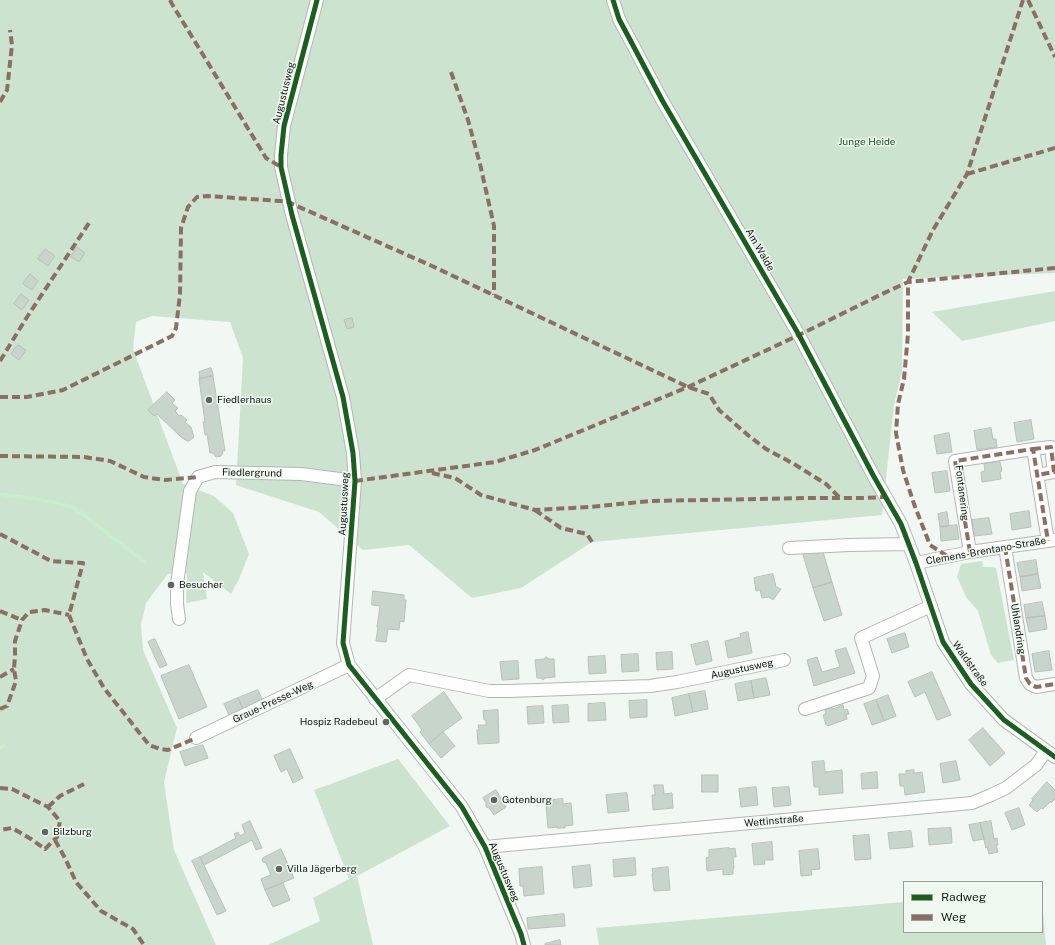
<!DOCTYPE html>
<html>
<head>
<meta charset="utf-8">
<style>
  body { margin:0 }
  #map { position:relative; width:1055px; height:945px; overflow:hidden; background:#f1f7f2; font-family:"Public Sans",sans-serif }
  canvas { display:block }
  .legend { position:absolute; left:903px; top:881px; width:140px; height:52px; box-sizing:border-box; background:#eff9f0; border:1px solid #979f98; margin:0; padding:5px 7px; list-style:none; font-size:12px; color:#131714 }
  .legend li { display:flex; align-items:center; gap:8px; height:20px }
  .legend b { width:20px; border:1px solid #979f98 }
</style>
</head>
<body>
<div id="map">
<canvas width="1055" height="945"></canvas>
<ul class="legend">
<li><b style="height:5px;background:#1b5e20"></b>Radweg</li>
<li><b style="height:5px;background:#8d6e63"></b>Weg</li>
</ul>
</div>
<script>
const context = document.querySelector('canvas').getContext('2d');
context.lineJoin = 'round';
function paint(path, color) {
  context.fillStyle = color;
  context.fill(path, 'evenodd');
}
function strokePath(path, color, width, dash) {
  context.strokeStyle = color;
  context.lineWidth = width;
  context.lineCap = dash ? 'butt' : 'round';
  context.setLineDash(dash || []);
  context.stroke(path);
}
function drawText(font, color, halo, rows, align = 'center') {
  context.font = font + ' "Public Sans",sans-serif';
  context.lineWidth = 3;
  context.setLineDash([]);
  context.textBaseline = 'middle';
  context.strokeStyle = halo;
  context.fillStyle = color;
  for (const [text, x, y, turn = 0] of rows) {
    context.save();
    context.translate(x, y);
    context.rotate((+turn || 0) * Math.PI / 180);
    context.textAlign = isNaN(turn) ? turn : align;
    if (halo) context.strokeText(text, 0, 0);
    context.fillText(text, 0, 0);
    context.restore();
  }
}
const green = new Path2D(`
  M0,0h1055v273l-152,6 -1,93 -8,33 -12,110 -290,27 -71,46 -49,10 -63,-53 -46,5 -44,-38 -83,-27 7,-127 -13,-36 -78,-6 -16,6 -3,27 50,135 31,12 19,17 16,41 -10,25 -8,15 -28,-22 4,27 -21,4 1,-30 -19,1 -22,29 -5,22 2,25 34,78 -13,54 10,68 42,95h-216z
  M1055,291v30l-93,20 -30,-29z
  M982,561l1,6h7l6,1 18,92 -16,3 -7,-8 -13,-44 -12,-14 -9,-20 4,-13z
  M398,759l52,67 -93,50 16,69h-105l52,-24 -7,-23 36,-19 -35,-89z
  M1042,900l4,45h-447l-3,-17 308,-26v30h138z`);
const stream = new Path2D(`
  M0,494l48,7 25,6 72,55
  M0,748l3,-2`);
const building = new Path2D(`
  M77,247l8,6 -6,9 -8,-5z
  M45,249l10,7 -7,10 -10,-7z
  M30,274l8,7 -6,9 -9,-6z
  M21,294l8,6 -7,10 -8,-6z
  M352,318l2,9 -7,2 -3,-9z
  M18,345l8,5 -7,10 -8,-6z
  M211,368l2,6v2l-13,3 -1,-7z
  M213,376l12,75h-3l1,2 -2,3 -5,1 -2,-3 -1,-1h-3l-3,-19 -2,1 -2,-13h2l-6,-43z
  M167,392l8,8 -3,3 6,5 -3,3 4,5 2,-1 6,5 -2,2 6,5 3,10 -5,4h-2l-6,-4 -24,-23 -3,2 -6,-6z
  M1031,420l3,19 -17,3 -3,-19z
  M991,428l2,11h3l1,8 -20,3 -3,-19z
  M949,433l3,19 -15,2 -3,-18z
  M1000,462l2,9 -2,1 1,7 -19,3 -1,-10 4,-1 -1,-7z
  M947,471l3,20 -15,2 -3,-20z
  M1029,511l2,16 -19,3 -2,-16z
  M947,512l2,14 -9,1 -2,-13z
  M989,518l3,16 -18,2 -2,-16z
  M957,525l2,14 -18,2 -1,-14z
  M822,549l10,33 -19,6 -10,-33z
  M1036,560l2,14 -18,3 -3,-14z
  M773,574l3,13 5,2 -8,11 -4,-3 -7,1 -2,-8 -4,1 -2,-13z
  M1038,574l3,14 -19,3 -2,-14z
  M832,582l10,33 -18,6 -11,-33z
  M373,591l31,4v5h2l-2,22 -4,-1 -1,9 -11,-1 -2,13 -10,-1 2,-14h-1l3,-21 -8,-1z
  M1042,602l3,14 -19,2 -2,-13z
  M1045,616l2,13 -18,3 -3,-14z
  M748,632l4,21 -24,5 -3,-17 16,-4 -1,-3z
  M905,633l4,14 -17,6 -5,-14z
  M155,639l12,26 -7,3 -12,-26z
  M708,641l4,20 -16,4 -5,-20z
  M846,648l9,25 -41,13 -7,-26 10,-3 5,15 18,-5 -5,-16z
  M1049,651l3,19 -17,2 -3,-18z
  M672,652l1,17 -16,1 -1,-17z
  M638,654l1,17 -17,1 -1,-17z
  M605,656l1,17 -17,1 -1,-17z
  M546,657l3,2h5l1,18 -10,1 -2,2 -2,-2h-4l-2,-18 9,-1z
  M518,661l1,18 -17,1 -2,-18z
  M189,665l18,42 -28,12 -18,-43z
  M932,672l19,43 -14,5 -12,-28 -10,5 -7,-15z
  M766,678l4,17 -16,3 -3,-17z
  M751,681l3,17 -16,3 -3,-17z
  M258,690l5,11 -20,8 -5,-11z
  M705,691l3,18 -15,3 -4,-18z
  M444,692l18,26 -22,16 -11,10 -9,-12 2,-2 -10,-14z
  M689,694l4,18 -18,4 -3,-18z
  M888,695l8,21 -12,5 -8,-21z
  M238,698l5,11 -14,6 -5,-11z
  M647,700v17l-17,1 -1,-17z
  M876,700l8,21 -12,4 -8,-21z
  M605,703l1,17 -18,1v-17z
  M568,705l1,17 -16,1 -1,-17z
  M843,705l1,5 3,-1 2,5 -3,1 1,4 -19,7 -1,-1h-1l-3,-10 3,-1 -1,-4 7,-3v2z
  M543,706l1,17 -16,1 -1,-17z
  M498,710l1,33 -21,1 -1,-14h2l-1,-5h8v-5h-2l-1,-9z
  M983,728l22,25 -15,13 -21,-26z
  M443,732l12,14 -14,12 -12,-14z
  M203,745l5,13 -23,8 -5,-14z
  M290,749l13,29 -10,5 -6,-14 -6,3 -7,-16z
  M824,761l1,11 17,-2 1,23 -24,2v-8h-5l-2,-25z
  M956,761l4,19 -17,3 -3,-19z
  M914,770v3l8,-1 3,20 -20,3 -1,-9h-4l-1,-12h7v-3z
  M877,772l1,16 -16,1 -1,-15z
  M702,775h16v17h-16z
  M1047,782l8,8v9l-4,4 -1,-1 -7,7 -2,-1 -4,4 -8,-7 4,-5 -1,-1z
  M654,785h9l1,9 8,-1 1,15 -20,2 -1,-15h3z
  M756,787l2,18 -17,2 -2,-18z
  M789,787l2,18 -17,2 -2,-19z
  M496,790l10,17 -12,8 -5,-7 -3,-1v-4l-3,-5z
  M627,793l2,18 -21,2 -2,-18z
  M563,799v5l8,-1 2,22 -8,1v2h-8v-1l-9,1 -2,-23 7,-1v-4z
  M1019,808l6,17 -13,5 -7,-17z
  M250,821l12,27 -6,2 -4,-10 -48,25 -4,-8 36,-19 -2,-4 4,-2 2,4 5,-3 -3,-8z
  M991,821l3,18 3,-1 1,7h-2l2,7 -9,2 -2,-7 -1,1 -6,-25z
  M980,823l4,16 -11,2 -4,-16z
  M951,828l1,15 -23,2 -1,-16z
  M911,831l2,16 -23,2 -2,-16z
  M869,835l2,24 -16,1 -2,-24z
  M772,842l1,18h-9l1,4 -11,1 -2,-21z
  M729,848v1l6,-1 1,9h-3l1,11 -1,1v5l-10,1v-6l-16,2 -1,-13 3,-1v-7z
  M281,849l13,29 -29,12 -4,-11 10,-4 -5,-12 -3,-1 -1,-2 1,-2z
  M818,849l2,20 -9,1 1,5 -11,1 -2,-25z
  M200,857l26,54 -9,4 -25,-54z
  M635,858l1,17 -22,2 -1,-17z
  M590,865l2,21 -18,2 -2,-21z
  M542,867l2,27 -20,2 -1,-10h-3l-1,-17z
  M668,867l2,23 -16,1 -2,-17h1l-1,-5z
  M283,883l7,17 -17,7 -8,-17z
  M564,914l1,12 -37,3 -1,-11z
  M560,940l1,5h-16v-1z`);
const minor = new Path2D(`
  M317,0l-33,126 -3,29v12l11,48 51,182 10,56 2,28 -12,162 6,22 113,142 23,40 36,87 3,11
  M613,0l6,19 43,81 137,235 74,140 28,49 15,39 27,79 28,42 33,36 51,37
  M1033,449l18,-2 3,25 -17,3
  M1005,547l21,131 4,6 6,3 19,-3
  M789,548l60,-3 60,-1
  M970,552l-15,-91 78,-12 15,92
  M916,563l54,-11 85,-12
  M179,619l-2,-15v-20l13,-93 8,-14 17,-5 86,2 54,7
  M375,699l34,-24 80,16h20l141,-5 27,-4 107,-22
  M805,709l64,-21 4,-12 -12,-38 70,-32
  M196,738l153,-73
  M485,847l487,-44 19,-8 15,-7 30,-23 10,-14`);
const quiet = new Path2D(`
  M170,0l2,4 94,154 15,9
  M1028,0l27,57
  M451,72l17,48 12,44 14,62v69
  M0,102l7,-12 5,-45 -2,-15
  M967,174l88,-26
  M0,361l27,-44 64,-97
  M0,397h27l36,-7 109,-54 4,-8 4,-34 1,-66 7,-21 9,-10 10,-1 73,5 8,1 144,64 256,121 21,7 10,16 30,26 17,13 28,15 32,20 14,14
  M1033,449l18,-2 3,25 -17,3
  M0,456l84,1 26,4 34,16 21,3 33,-3
  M432,473l23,5 26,17 54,15 54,-3 61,-6 160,-3h54l21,-1
  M355,481l140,-19 40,-12 153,-63 111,-52 83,-41 26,-12 147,-14
  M535,510l26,18 26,6 5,8
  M0,534l51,27 32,2 -14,52
  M1005,547l21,131 4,6 6,3 19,-3
  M970,552l-15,-91 78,-12 15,92
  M947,556l-17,-11 -16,-41 -11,-34 -7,-37 2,-29 6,-25 4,-45v-52l25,-52 34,-56 56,-174
  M0,611l22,9
  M69,615l18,44 17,29 45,57 11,4 8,1 28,-12
  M0,677l14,-8
  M0,709l7,-3 9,-25 -2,-12 1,-13v-15l7,-21 7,-8 16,-2 24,5
  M0,788l12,1 36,18 12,14 -3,16 -12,12 -14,-10 -19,-11 -12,2
  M48,807l12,-11 24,-12
  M55,840l10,18 11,24 25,29 32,18 11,16`);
const cycleway = new Path2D(`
  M317,0l-33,126 -3,29v12l11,48 51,182 10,56 2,28 -12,162 6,22 113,142 23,40 36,87 3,11
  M613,0l6,19 43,81 137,235 74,140 28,49 15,39 27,79 28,42 33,36 51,37`);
const markers = [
  [209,400,4,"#616562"],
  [171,585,4,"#616562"],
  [386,722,4,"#616562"],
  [494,800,4,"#616562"],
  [45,832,4,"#616562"],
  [279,869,4,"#616562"]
];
const streetNames = [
  ["Augustusweg",284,93,-76],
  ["Am Walde",760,250,60],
  ["Fiedlergrund",252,473,1],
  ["Fontanering",962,493,83],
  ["Augustusweg",344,504,-87],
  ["Clemens-Brentano-Straße",986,551,-10],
  ["Uhlandring",1018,629,81],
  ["Waldstraße",970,664,54],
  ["Augustusweg",742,669,-12],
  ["Graue-Presse-Weg",273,702,-25],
  ["Wettinstraße",774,821,-5],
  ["Augustusweg",504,872,67]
];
const parkNames = [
  ["Junge Heide",867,142]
];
const poiNames = [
  ["Fiedlerhaus",217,400],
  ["Besucher",179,585],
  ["Hospiz Radebeul",378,722,"right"],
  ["Gotenburg",502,800],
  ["Bilzburg",53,832],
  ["Villa Jägerberg",287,869]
];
paint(green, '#cce4cf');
strokePath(stream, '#c6efcc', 3.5);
paint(building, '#c8d5ca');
strokePath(building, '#bbbfbb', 1);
strokePath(minor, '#b3b7b3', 14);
strokePath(minor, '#fdfefd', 12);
strokePath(quiet, '#8d6e63', 4, [8, 4]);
strokePath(cycleway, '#1b5e20', 5);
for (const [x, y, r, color] of markers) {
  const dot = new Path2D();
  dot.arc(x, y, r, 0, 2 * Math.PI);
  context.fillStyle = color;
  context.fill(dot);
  strokePath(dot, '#eff9f0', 1.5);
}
drawText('10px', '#131714', '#eff9f0', streetNames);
drawText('10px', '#1c562a', '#eff9f0', parkNames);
drawText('10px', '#131714', '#eff9f0', poiNames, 'left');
</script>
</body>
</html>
